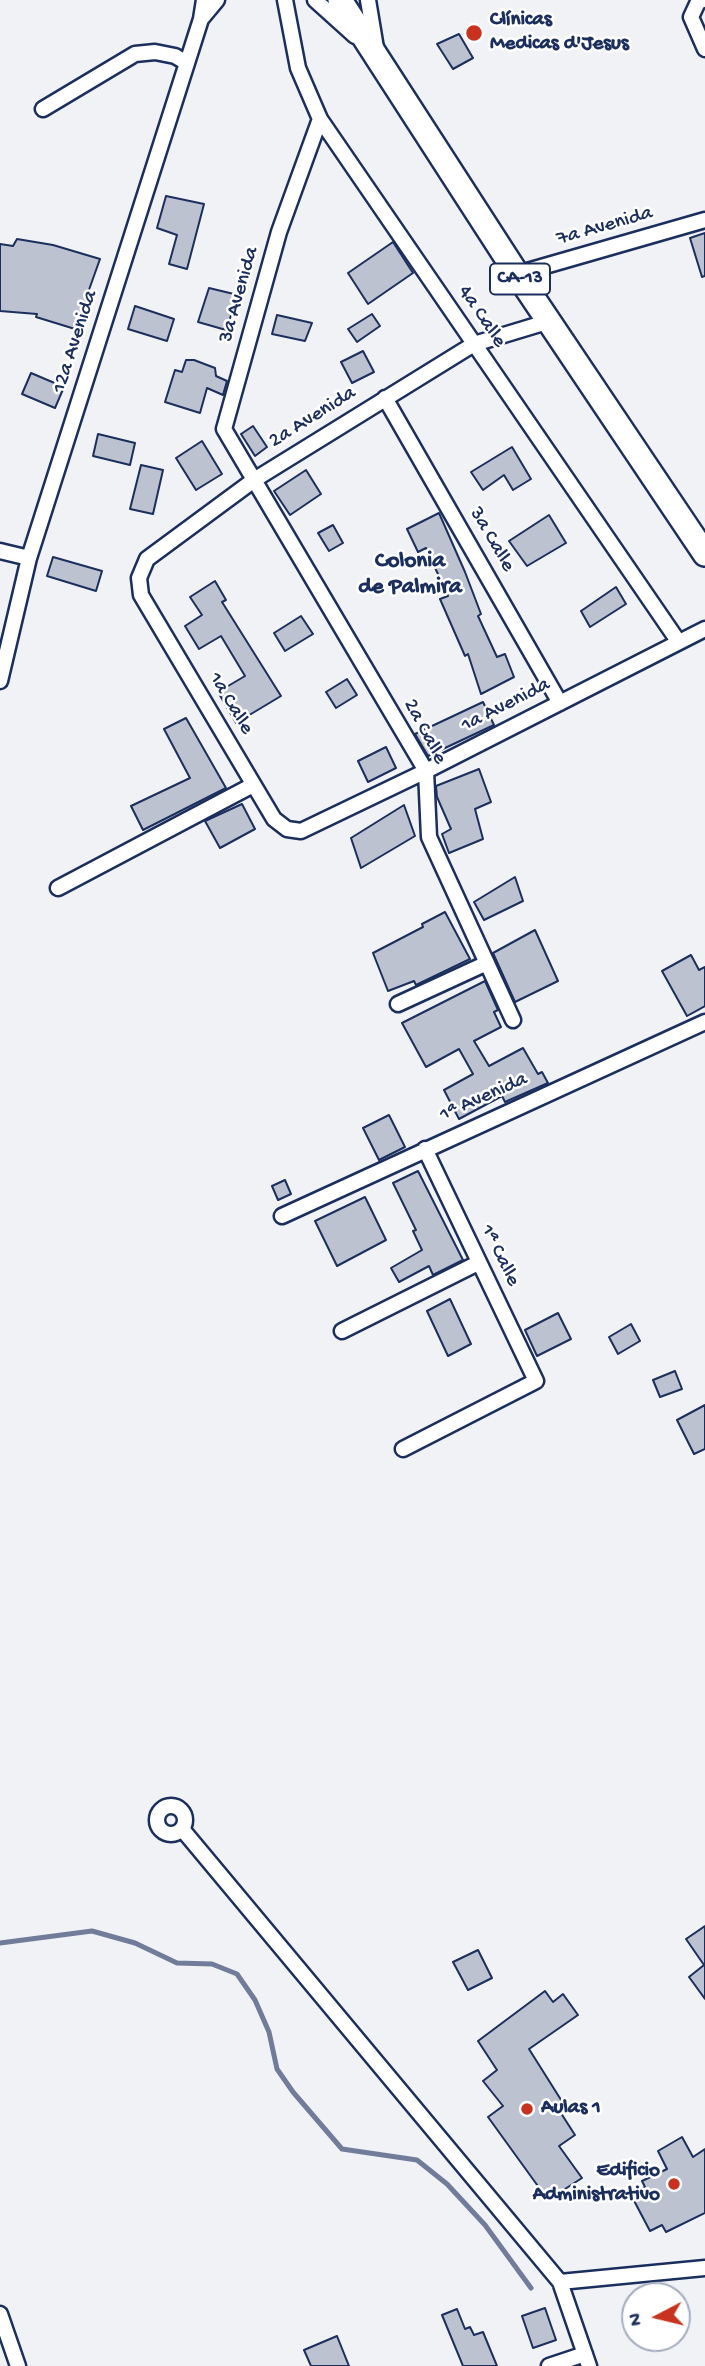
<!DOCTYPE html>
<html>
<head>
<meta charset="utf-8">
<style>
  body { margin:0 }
  #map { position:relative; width:705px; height:2366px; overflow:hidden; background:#f1f2f5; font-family:"Gochi Hand",sans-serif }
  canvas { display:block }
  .north { position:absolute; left:621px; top:2282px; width:70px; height:70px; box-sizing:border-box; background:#fff; border:2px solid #a4acbf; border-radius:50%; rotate:263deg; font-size:19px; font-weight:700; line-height:28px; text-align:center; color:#1b2f5e }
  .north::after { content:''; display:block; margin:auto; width:24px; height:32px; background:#c8321e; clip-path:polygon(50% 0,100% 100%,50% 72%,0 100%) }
</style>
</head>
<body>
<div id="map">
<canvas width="705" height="2366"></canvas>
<div class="north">N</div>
</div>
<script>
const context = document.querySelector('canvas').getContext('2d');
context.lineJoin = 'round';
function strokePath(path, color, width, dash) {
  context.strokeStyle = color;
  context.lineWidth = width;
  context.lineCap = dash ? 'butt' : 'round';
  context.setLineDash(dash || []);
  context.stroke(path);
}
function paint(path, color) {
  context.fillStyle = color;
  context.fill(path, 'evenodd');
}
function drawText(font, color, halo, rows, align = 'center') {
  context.font = font + ' "Gochi Hand",sans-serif';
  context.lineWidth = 5;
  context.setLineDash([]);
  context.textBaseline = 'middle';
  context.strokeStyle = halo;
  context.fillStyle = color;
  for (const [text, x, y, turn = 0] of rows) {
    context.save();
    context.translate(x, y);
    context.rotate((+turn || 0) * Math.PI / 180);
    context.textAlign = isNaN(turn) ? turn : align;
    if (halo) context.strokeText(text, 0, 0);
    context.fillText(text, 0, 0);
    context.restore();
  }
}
const stream = new Path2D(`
  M0,1943l92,-12 43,12 42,20 35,1 25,10 18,26 14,32 8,37 16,23 49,57 75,11 30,24 38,41 46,63`);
const building = new Path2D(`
  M459,34l14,24 -20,11 -16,-25z
  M166,196l38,8 -17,65 -18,-5 8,-29 -20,-7z
  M705,233v43l-3,1 -12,-39z
  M17,239l36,6 47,14 -25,70 -39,-12 1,-3 -37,-3v-67l13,2z
  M393,242l20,31 -45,31 -20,-31z
  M209,288l29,7 -12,35 -28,-8z
  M135,306l39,13 -7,22 -39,-12z
  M372,314l8,12 -23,16 -9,-13z
  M277,315l35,8 -7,18 -33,-7z
  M363,351l11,21 -22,11 -11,-21z
  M186,360h8l21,8 1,8 11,5 -4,14 -16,-7 -7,25 -35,-11 10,-32 7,2z
  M31,373l33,14 -9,21 -33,-14z
  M253,426l14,21 -12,9 -14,-22z
  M98,434l37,9 -5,22 -37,-9z
  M202,441l20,33 -26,16 -20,-32z
  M512,447l19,32 -18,11 -9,-15 -21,15 -12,-18z
  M141,465l22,5 -10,44 -23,-5z
  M306,470l15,24 -31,21 -16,-24z
  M439,513l26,59 16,42 -3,2 19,41 8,-3 9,23 -33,17 -13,-40 -3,2 -25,-57 8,-3 -22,-48 -8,4 -11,-23z
  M549,515l17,28 -39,23 -18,-25z
  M333,525l10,18 -14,8 -11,-18z
  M53,557l49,14 -6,20 -49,-15z
  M215,581l11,19 -4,2 59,94 -45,27 -18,-31 27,-16 -24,-40 -22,13 -14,-23 17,-11 -12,-18z
  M616,587l10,17 -36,23 -9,-16z
  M301,616l12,18 -28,17 -11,-18z
  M347,679l10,16 -21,13 -10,-16z
  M483,702l11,23 -66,31 -13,-22z
  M186,718l40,70 -83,42 -12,-24 59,-28 -26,-49z
  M386,747l10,21 -28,14 -10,-21z
  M479,769l12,33 -16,7 8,30 -34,14 -7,-19 9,-5 -14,-32 -1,-11z
  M242,804l13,25 -35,19 -15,-27z
  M404,805l11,31 -54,32 -10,-30z
  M515,877l8,24 -39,19 -10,-18z
  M445,912l25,47 -54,26 -2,-4 -26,10 -15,-38 50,-26 -1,-3z
  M535,930l23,51 -43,21 -22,-49z
  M691,955l8,15 6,-3v39l-18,10 -25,-45z
  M485,981l13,29 -4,2 7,15 -27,14 15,25 34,-18 15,26 4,-2 6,11 -43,19 -3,-6 -43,23 -15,-29 29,-16 -14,-25 -33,18 -24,-44z
  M389,1115l16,32 -26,13 -16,-32z
  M418,1171l45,89 -30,15 -4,-9 -30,16 -8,-14 31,-18 -9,-19 3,-1 -23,-47z
  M285,1180l6,14 -13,6 -6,-14z
  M365,1197l21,43 -49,26 -22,-45z
  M450,1299l21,45 -23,12 -21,-45z
  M558,1313l13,26 -34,17 -12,-26z
  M631,1324l9,17 -22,13 -9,-17z
  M675,1371l7,18 -22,8 -7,-17z
  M705,1405v44l-11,5 -17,-34z
  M705,1926v73l-16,-22 15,-12 -18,-26z
  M478,1950l14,28 -24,12 -15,-28z
  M545,1991l8,11 10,-8 15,21 -49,34 34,54 -6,4 18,28 -16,11 23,32 -34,22 -60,-83 15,-11 -20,-25 14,-11 -19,-29z
  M682,2137l11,20 12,-8v64l-39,19 -4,-7 -12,6 -19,-36 14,-8 -3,-6 25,-12 -9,-18z
  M545,2308l11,32 -23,8 -11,-32z
  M457,2309l8,20 5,-2 4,8 9,-3 14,34h-34l-21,-51z
  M337,2336l12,30h-38l-7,-16z`);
const street = new Path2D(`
  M285,0l13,68 22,51 358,522
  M315,0l40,36
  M368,0l8,48
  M703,0l-5,2 -7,15 14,32
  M202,18l15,-18
  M43,109l92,-55 20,-2 20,4 12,7
  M320,119l-41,113 -55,197 202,342 3,66 84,183
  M517,274l188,-54
  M550,321l-76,23 -220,136 -107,79 -8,19 2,17 133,224 13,10 14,2 125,-60 279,-142
  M385,398l175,305
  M0,551l29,7
  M0,681l29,-123 158,-495 14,-44 3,-19
  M58,888l195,-103
  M398,1004l89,-41
  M282,1216l423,-194
  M342,1331l136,-68
  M403,1449l133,-68 -111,-232
  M157 1820a14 14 0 1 1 28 0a14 14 0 1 1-28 0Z
  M182,1829l378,453 29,84
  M560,2282l145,-14
  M0,2314l18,52
  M549,2366l36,-12`);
const primary = new Path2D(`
  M340,0l177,274 188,280`);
const markers = [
  [474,33,9,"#c8321e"],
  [527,2109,7,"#c8321e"],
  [674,2184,7,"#c8321e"]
];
const shields = [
  [520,279,60]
];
const shieldNames = [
  ["CA-13",520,279]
];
const poiNames = [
  ["Clínicas",490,21],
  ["Medicas d'Jesus",490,45],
  ["Aulas 1",541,2109],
  ["Edificio",660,2172,"right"],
  ["Administrativo",660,2196,"right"]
];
const streetNames = [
  ["7a Avenida",605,227,-16],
  ["3a Avenida",240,295,-74],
  ["4a Calle",481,317,56],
  ["12a Avenida",76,342,-72],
  ["2a Avenida",313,418,-32],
  ["3a Calle",491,540,60],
  ["1a Calle",230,704,59],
  ["1a Avenida",506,706,-27],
  ["2a Calle",424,732,62],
  ["1ª Avenida",484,1098,-24],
  ["1ª Calle",499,1256,64]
];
const neighbourhoodNames = [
  ["Colonia",410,562],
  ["de Palmira",410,588]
];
strokePath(stream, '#707c9a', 5);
paint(building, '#bcc2d0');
strokePath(building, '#1b2f5e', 2);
strokePath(street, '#1b2f5e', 19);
strokePath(primary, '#1b2f5e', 28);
strokePath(street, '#fff', 14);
strokePath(primary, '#fff', 23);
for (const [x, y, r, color] of markers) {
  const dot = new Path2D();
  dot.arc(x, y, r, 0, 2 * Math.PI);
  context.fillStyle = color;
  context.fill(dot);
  strokePath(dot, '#fff', 2.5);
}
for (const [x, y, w] of shields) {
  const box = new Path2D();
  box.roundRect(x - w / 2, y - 15.5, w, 31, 5);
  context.fillStyle = '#fff';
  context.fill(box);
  strokePath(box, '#1b2f5e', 2);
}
drawText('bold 19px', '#1b2f5e', null, shieldNames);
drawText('bold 21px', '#1b2f5e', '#fff', poiNames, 'left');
drawText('21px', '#1b2f5e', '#fff', streetNames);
drawText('bold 23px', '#1b2f5e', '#fff', neighbourhoodNames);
</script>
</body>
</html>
